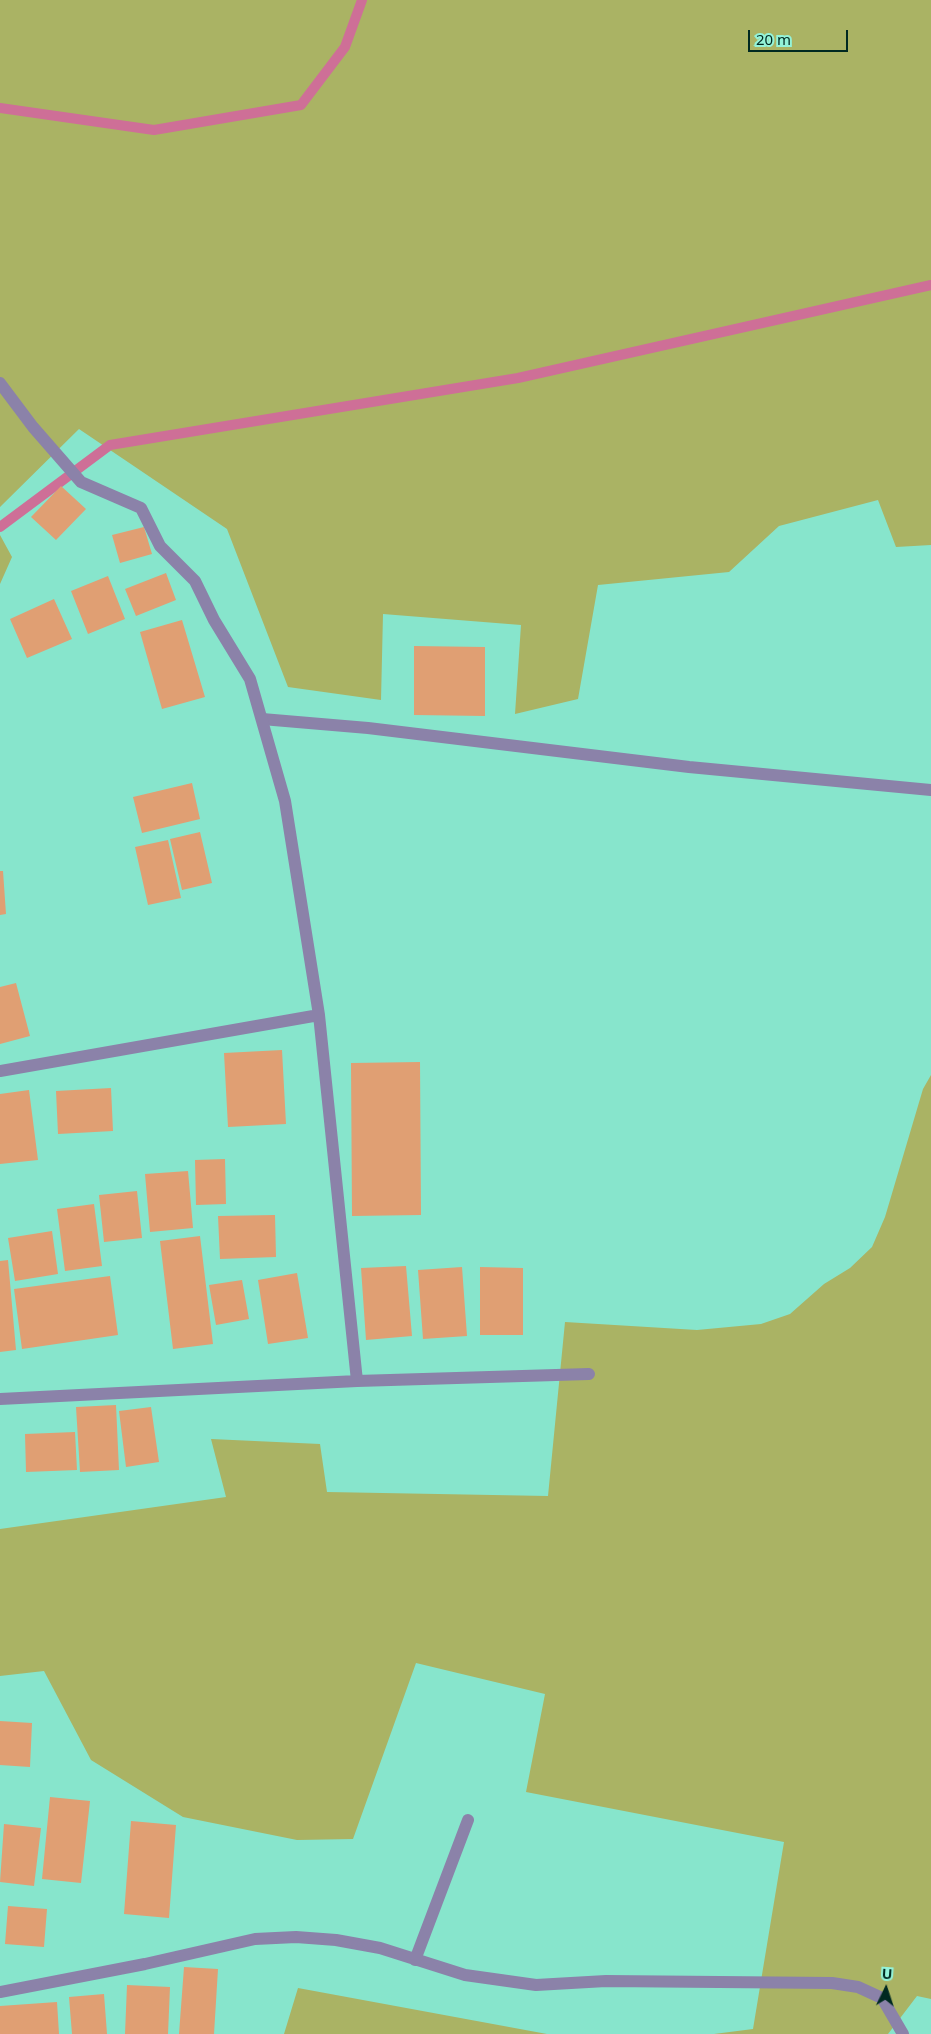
<!DOCTYPE html>
<html>
<head>
<meta charset="utf-8">
<style>
  body { margin:0 }
  #map { position:relative; width:931px; height:2034px; overflow:hidden; background:#87e5cc; font-family:"Noto Sans",sans-serif }
  canvas { display:block }
  .north { position:absolute; left:861px; top:1964px; width:50px; height:50px; -webkit-text-stroke:4px #94f3d9; paint-order:stroke; rotate:4deg; font-size:14px; font-weight:700; line-height:20px; text-align:center; color:#002921 }
  .north::after { content:''; display:block; margin:auto; width:18px; height:22px; background:#002921; clip-path:polygon(50% 0,100% 100%,50% 72%,0 100%) }
  .scale { position:absolute; left:748px; top:30px; width:100px; height:22px; box-sizing:border-box; border:2px solid #002921; border-top:0; padding-left:6px; font-size:15px; line-height:18px; white-space:nowrap; color:#002921; -webkit-text-stroke:4px #94f3d9; paint-order:stroke }
</style>
</head>
<body>
<div id="map">
<canvas width="931" height="2034"></canvas>
<div class="north">U</div>
<div class="scale">20 m</div>
</div>
<script>
const context = document.querySelector('canvas').getContext('2d');
context.lineJoin = 'round';
function paint(path, color) {
  context.fillStyle = color;
  context.fill(path, 'evenodd');
}
function strokePath(path, color, width, dash) {
  context.strokeStyle = color;
  context.lineWidth = width;
  context.lineCap = dash ? 'butt' : 'round';
  context.setLineDash(dash || []);
  context.stroke(path);
}
const green = new Path2D(`
  M0,0h931v545l-35,2 -18,-47 -99,26 -50,46 -131,13 -20,114 -63,15 6,-89 -138,-11 -2,86 -93,-13 -61,-158 -148,-100 -79,78z
  M0,535l12,22 -12,27z
  M931,1075v924l-14,-3 -29,38h-174l39,-5 31,-187 -258,-50 19,-98 -129,-31 -63,176 -56,1 -114,-23 -92,-57 -47,-89 -44,5v-147l226,-32 -15,-58 109,5 7,48 221,4 17,-174 132,8 64,-6 29,-10 34,-30 26,-16 22,-21 13,-30 38,-128z
  M298,1988l249,46h-263z`);
const stream = new Path2D(`
  M0,108l154,22 147,-25 44,-58 17,-47
  M0,527l110,-82 408,-67 413,-93`);
const building = new Path2D(`
  M61,486l25,23 -30,31 -25,-23z
  M144,527l8,27 -32,9 -8,-28z
  M166,573l10,27 -40,16 -11,-27z
  M108,576l17,43 -37,15 -17,-43z
  M54,599l18,40 -45,19 -17,-39z
  M182,620l23,77 -43,12 -22,-77z
  M414,646l71,1v69l-71,-1z
  M192,783l8,36 -58,14 -9,-36z
  M200,832l12,51 -30,7 -12,-51z
  M168,840l13,58 -33,7 -13,-58z
  M0,871h3l3,43 -6,1z
  M16,983l14,53 -30,8v-57z
  M282,1050l4,74 -58,3 -4,-74z
  M420,1062l1,153 -69,1 -1,-153z
  M111,1088l2,43 -55,3 -2,-43z
  M29,1090l9,70 -38,4v-70z
  M225,1159l1,45 -30,1 -1,-45z
  M188,1171l5,57 -43,4 -5,-58z
  M137,1191l5,47 -38,4 -5,-47z
  M94,1204l8,62 -37,5 -8,-62z
  M275,1215l1,42 -56,2 -2,-43z
  M52,1231l6,43 -43,7 -7,-43z
  M200,1236l13,108 -40,5 -13,-108z
  M8,1260l8,90 -16,2v-91z
  M406,1266l6,70 -46,4 -5,-72z
  M462,1267l5,69 -44,3 -5,-69z
  M480,1267l43,1v67h-43z
  M297,1273l11,65 -40,6 -10,-64z
  M110,1276l8,59 -96,14 -8,-60z
  M242,1280l7,39 -33,6 -7,-40z
  M116,1405l3,65 -39,2 -4,-65z
  M151,1407l8,55 -33,5 -7,-56z
  M75,1432l2,38 -51,2 -1,-38z
  M0,1721l32,2 -2,44 -30,-2z
  M50,1797l40,4 -9,82 -39,-4z
  M131,1821l45,4 -7,93 -45,-4z
  M4,1824l37,4 -7,58 -34,-4z
  M8,1906l39,3 -3,38 -39,-3z
  M184,1967l34,2 -4,65h-35z
  M127,1985l43,2 -2,47h-43z
  M104,1994l3,40h-35l-3,-37z
  M57,2002l2,32h-59v-28z`);
const lane = new Path2D(`
  M262,719l106,9 321,39 242,23`);
const street = new Path2D(`
  M0,383l33,44 48,55 60,26 19,38 35,35 19,39 36,59 35,122 34,214 38,366
  M0,1071l319,-56
  M0,1399l357,-18 232,-7
  M415,1960l53,-140
  M0,1992l145,-28 110,-25 41,-2 40,3 44,8 85,27 71,10 70,-4 226,2 26,4 24,11 21,36`);
paint(green, '#aab364');
strokePath(stream, '#ce6f97', 10);
paint(building, '#e09f73');
strokePath(lane, '#8b82a9', 12);
strokePath(street, '#8b82a9', 12);
</script>
</body>
</html>
